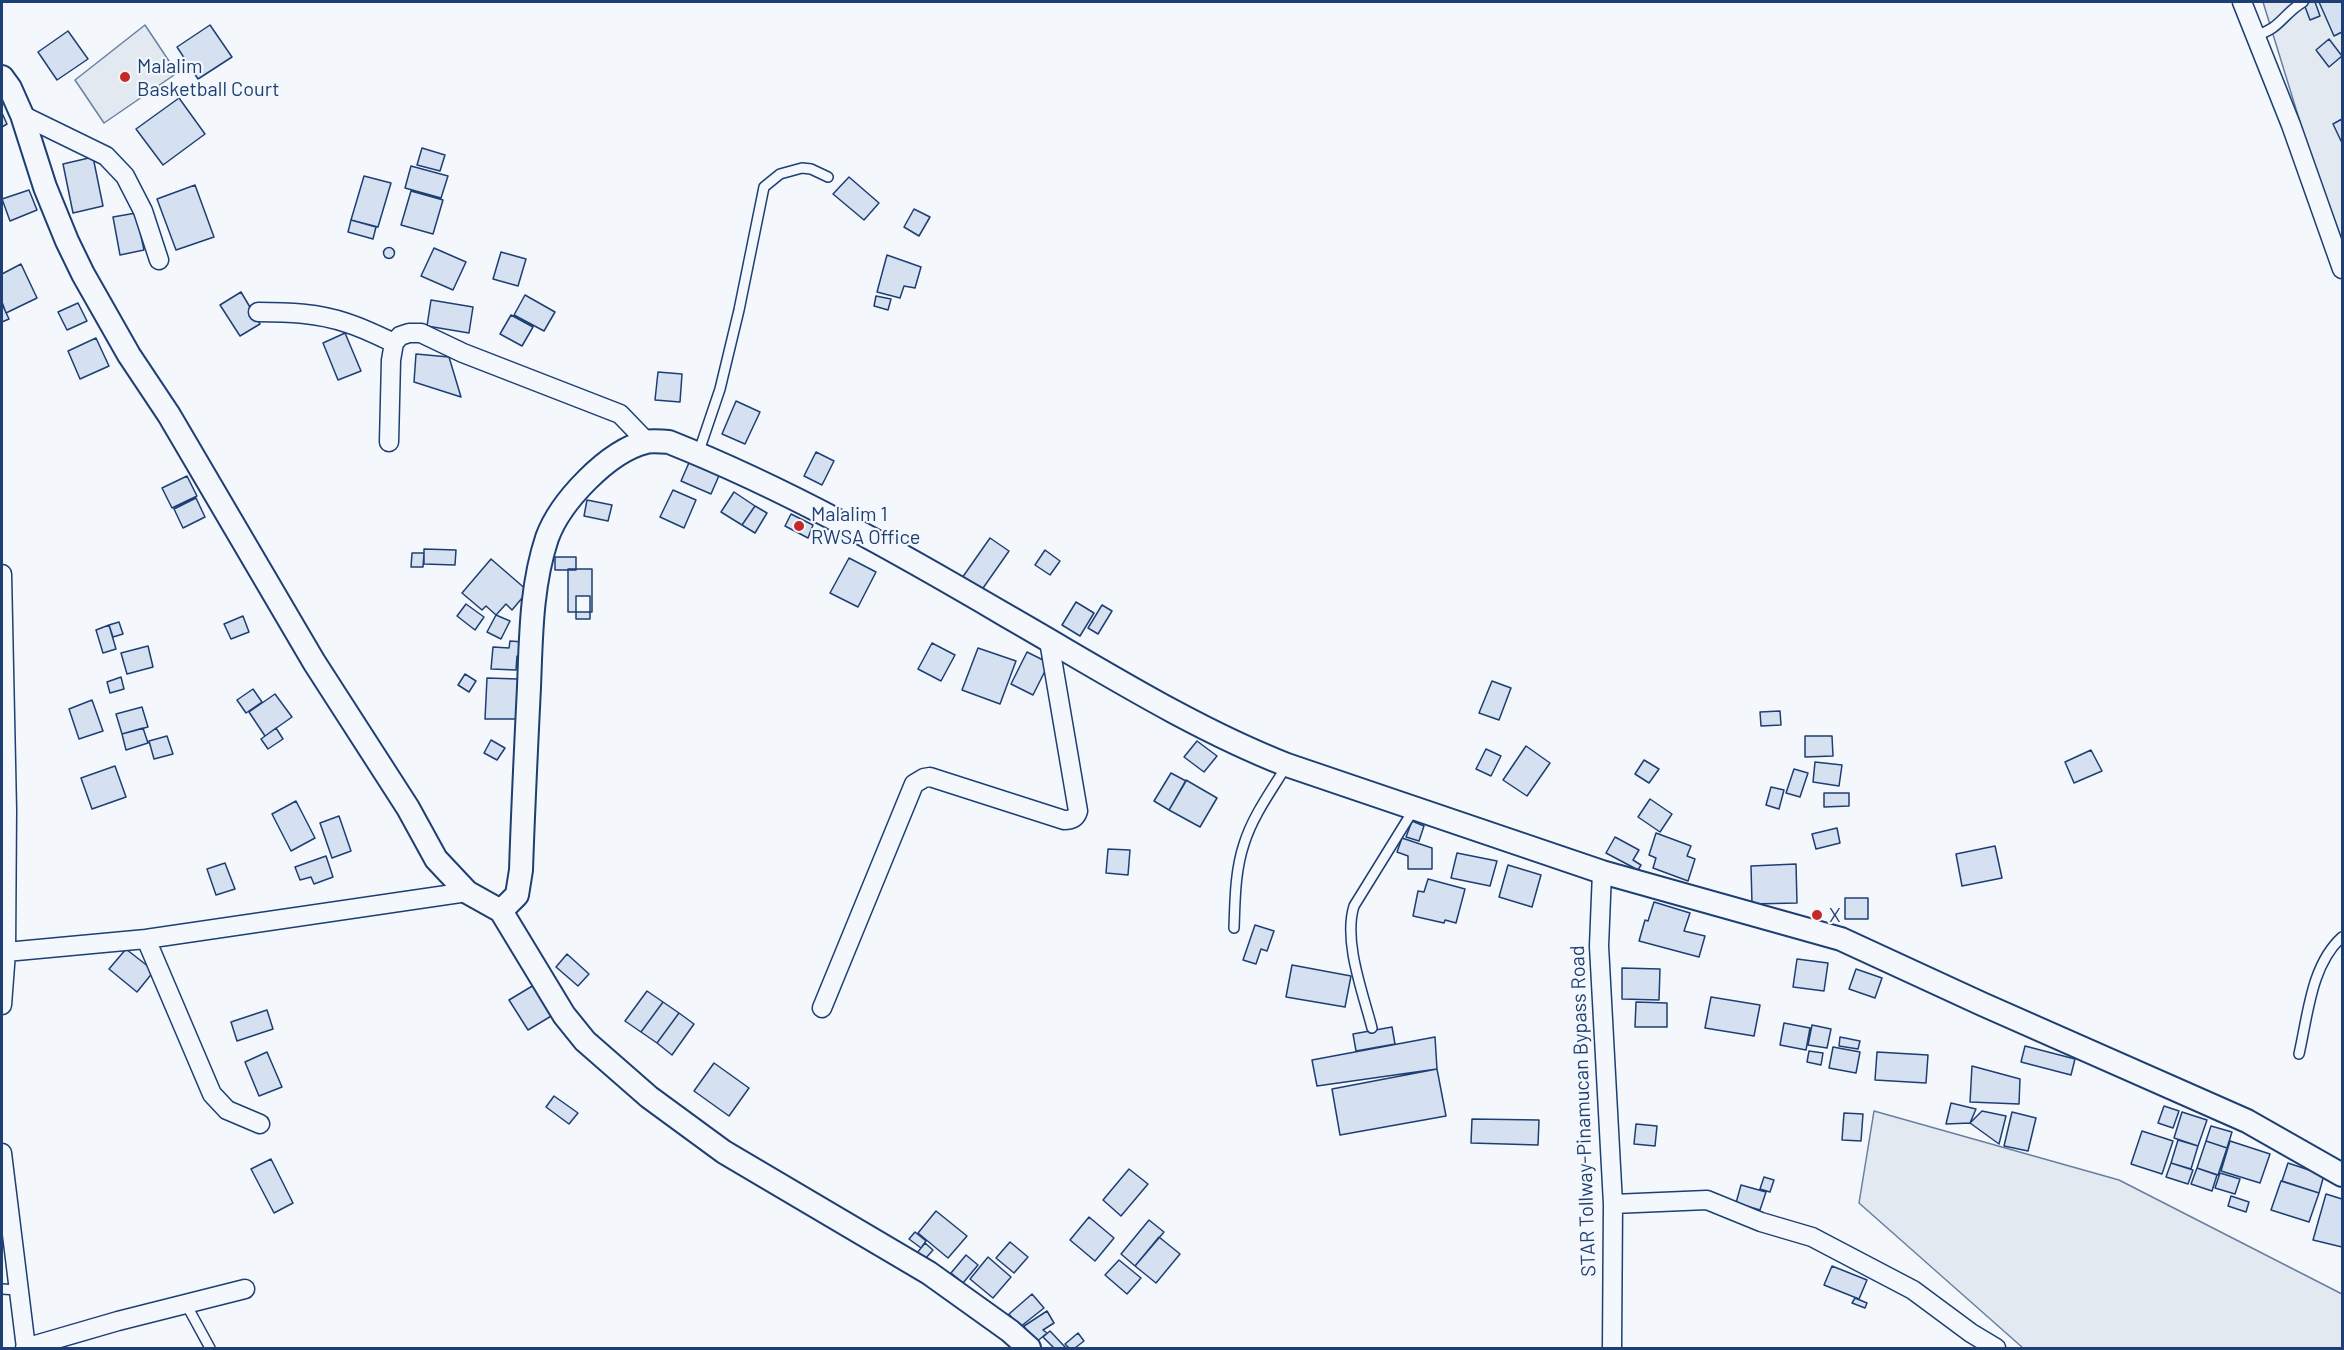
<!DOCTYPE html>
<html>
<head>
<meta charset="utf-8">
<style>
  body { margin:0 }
  #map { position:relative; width:2344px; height:1350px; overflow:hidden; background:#f4f7fb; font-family:Barlow,sans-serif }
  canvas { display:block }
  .frame { position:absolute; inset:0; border:3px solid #1d3f73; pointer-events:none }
</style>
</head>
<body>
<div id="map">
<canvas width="2344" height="1350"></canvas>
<div class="frame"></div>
</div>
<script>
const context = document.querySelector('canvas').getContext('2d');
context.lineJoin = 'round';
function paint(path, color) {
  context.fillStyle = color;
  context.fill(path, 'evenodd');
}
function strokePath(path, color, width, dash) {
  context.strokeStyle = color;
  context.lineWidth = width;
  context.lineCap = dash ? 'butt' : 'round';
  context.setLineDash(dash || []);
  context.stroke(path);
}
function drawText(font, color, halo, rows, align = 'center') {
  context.font = font + ' Barlow,sans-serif';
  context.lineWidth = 4.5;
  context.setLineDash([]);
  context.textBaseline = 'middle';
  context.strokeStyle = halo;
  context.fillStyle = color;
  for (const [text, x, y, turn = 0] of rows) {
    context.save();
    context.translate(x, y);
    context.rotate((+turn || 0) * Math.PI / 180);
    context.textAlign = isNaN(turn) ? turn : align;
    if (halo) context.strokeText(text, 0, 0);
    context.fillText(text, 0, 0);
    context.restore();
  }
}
const green = new Path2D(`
  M2263,2h79v256z
  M145,25l32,48 -73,50 -29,-43z
  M1874,1111l245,69 223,114v54h-319l-164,-145z`);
const building = new Path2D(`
  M2311,2h4l5,14 -10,4 -6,-16z
  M2319,2h23v30l-8,4z
  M210,25l22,32 -34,22 -21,-32z
  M68,31l20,28 -31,21 -19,-28z
  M2329,39l13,17 -13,11 -13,-17z
  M179,98l26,36 -42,31 -27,-36z
  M2,113l5,11 -5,3z
  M2342,119v24l-9,-19z
  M422,148l23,7 -5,16 -23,-6z
  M93,157l10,49 -30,7 -10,-49z
  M411,166l37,10 -7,22 -36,-10z
  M364,176l27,7 -13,44 -27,-7z
  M849,177l30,26 -15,17 -31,-26z
  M195,185l19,52 -38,13 -19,-51z
  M29,190l8,20 -27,11 -8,-22z
  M411,191l32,9 -10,34 -32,-9z
  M914,209l16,8 -11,19 -15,-9z
  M136,213l8,37 -24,5 -7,-38z
  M351,220l25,7 -3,12 -25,-7z
  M383.5 253a5.5 5.5 0 1 1 11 0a5.5 5.5 0 1 1-11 0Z
  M434,248l32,14 -13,28 -32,-14z
  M501,252l25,7 -8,27 -25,-7z
  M887,255l34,12 -6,21 -11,-2 -4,12 -23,-6z
  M21,264l16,34 -31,15 -4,-11v-28z
  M241,292l19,32 -20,12 -20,-31z
  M525,295l30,17 -11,19 -30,-16z
  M876,296l15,3 -3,11 -14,-4z
  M431,300l42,7 -4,26 -42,-7z
  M78,303l9,18 -20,9 -9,-18z
  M2,304l7,15 -7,3z
  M511,315l22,12 -11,19 -22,-12z
  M345,333l16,38 -23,9 -15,-37z
  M96,338l13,28 -29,13 -12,-28z
  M416,354l33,3 12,40 -47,-15z
  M658,372l24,2 -2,28 -25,-2z
  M736,401l24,11 -15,32 -23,-10z
  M816,452l18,9 -12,24 -18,-9z
  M691,458l30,13 -10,23 -30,-13z
  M187,476l10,20 -25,12 -10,-20z
  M673,490l23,10 -12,28 -24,-11z
  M734,492l21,14 -13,19 -21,-13z
  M196,498l9,19 -22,11 -9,-19z
  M587,500l25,5 -4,16 -24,-5z
  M755,506l12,7 -12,20 -13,-8z
  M791,514l22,11 -5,13 -23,-12z
  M990,538l19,13 -28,40 -19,-13z
  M424,549l32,1 -1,15 -31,-1z
  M1045,550l15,11 -10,14 -15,-10z
  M412,553h12l-1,14h-12z
  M555,557h21v13h-21z
  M849,558l27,14 -18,35 -28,-14z
  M491,559l37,32 -16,19 -6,-6 -10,11 -10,-9 -4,4 -20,-17z
  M568,569h24v43h-24z
  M576,596h14v23h-14z
  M1076,602l18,11 -14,23 -18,-11z
  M466,604l18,13 -9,13 -18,-14z
  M1102,605l10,6 -14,23 -10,-6z
  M496,615l14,6 -9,18 -14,-7z
  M243,616l6,16 -18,7 -7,-15z
  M119,622l4,12 -10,3 -4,-12z
  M109,625l7,24 -13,4 -7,-23z
  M510,641l13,1 -1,15 -5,-1 -1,14 -25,-1 2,-22 16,1z
  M932,643l23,12 -14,26 -23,-12z
  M148,646l5,21 -26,7 -6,-21z
  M978,648l38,13 -16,43 -38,-14z
  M1027,652l22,11 -16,32 -22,-11z
  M465,674l11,7 -7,11 -11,-7z
  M121,677l3,12 -14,4 -3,-11z
  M487,678l31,1 -1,40h-32z
  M1492,681l19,7 -12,32 -20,-7z
  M253,689l9,13 -16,11 -9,-13z
  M275,694l17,23 -27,19 -16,-24z
  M92,700l11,31 -24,8 -10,-30z
  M142,707l6,20 -26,7 -6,-20z
  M1780,711l1,14 -20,1 -1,-14z
  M143,728l5,15 -22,7 -4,-16z
  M276,728l7,11 -15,10 -7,-10z
  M167,736l6,18 -19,5 -5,-18z
  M1805,736h27l1,20 -28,1z
  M491,740l14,8 -8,12 -13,-7z
  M1197,741l20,15 -13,16 -20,-15z
  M1526,746l24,17 -23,33 -24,-16z
  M1486,749l15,7 -10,20 -15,-7z
  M2091,750l11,21 -28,12 -9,-21z
  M1644,760l15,9 -10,14 -14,-9z
  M1815,762l27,3 -3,21 -26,-4z
  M115,766l11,31 -34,12 -11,-31z
  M1794,769l14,4 -8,24 -14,-4z
  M1171,773l15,8 -17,29 -15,-9z
  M1186,780l31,18 -17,29 -31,-17z
  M1771,787l13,3 -5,19 -13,-4z
  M1824,793h25v13l-25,1z
  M1650,799l22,15 -12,18 -22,-15z
  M296,801l19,37 -24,13 -19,-37z
  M339,816l12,35 -19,7 -12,-35z
  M1412,821l12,5 -5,15 -13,-4z
  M1837,828l3,15 -24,6 -4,-15z
  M1656,833l35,13 -4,10 8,3 -7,22 -35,-13 3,-10 -7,-3z
  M1615,837l24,13 -6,10 8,5 -3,5 -32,-17z
  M1402,838l30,10v21h-24v-13l-11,-4z
  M1995,846l7,32 -40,8 -6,-32z
  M1108,849l22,1 -2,25 -22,-2z
  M1457,853l40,8 -7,25 -39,-8z
  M326,856l7,21 -19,7 -3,-7 -11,3 -5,-13z
  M225,863l10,26 -19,6 -9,-26z
  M1796,864l1,39 -45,1 -1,-38z
  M1508,865l33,10 -9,32 -33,-10z
  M1428,879l37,10 -9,34 -11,-3 -1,3 -31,-7 5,-25 6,1z
  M1845,898h23v21h-23z
  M1654,902l36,11 -6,18 21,5 -6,21 -60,-16 6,-21 3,1z
  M1255,925l19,6 -7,20 -6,-2 -5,15 -13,-4z
  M126,949l28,22 -17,21 -28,-23z
  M567,954l22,20 -11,12 -22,-19z
  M1797,959l31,4 -4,28 -31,-4z
  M1292,965l59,11 -6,31 -59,-10z
  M1622,968l38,1 -1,31 -37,-1z
  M1856,969l26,9 -7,20 -26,-9z
  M534,985l19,30 -25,15 -19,-30z
  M647,991l16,11 -22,30 -16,-11z
  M1711,997l49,8 -6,31 -49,-8z
  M663,1002l16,11 -22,30 -16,-11z
  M1636,1002l31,1v24h-32z
  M267,1010l6,19 -36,12 -6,-19z
  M679,1013l15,11 -22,31 -15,-12z
  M1784,1023l26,5 -4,22 -26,-5z
  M1812,1025l19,4 -4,19 -19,-3z
  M1392,1027l3,17 -39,7 -3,-17z
  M1435,1037l2,32 -120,17 -5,-26z
  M1840,1037l20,4 -2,8 -19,-3z
  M2025,1046l50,13 -4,16 -50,-13z
  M1833,1047l27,5 -4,21 -27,-5z
  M1809,1051l14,2 -2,12 -14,-3z
  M267,1052l15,35 -23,9 -14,-34z
  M1877,1052l51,3 -2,28 -51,-3z
  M714,1063l35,25 -20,28 -35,-25z
  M1972,1066l48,13 -1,25 -49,-2z
  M1437,1069l9,47 -106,19 -8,-46z
  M554,1096l24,17 -9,11 -23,-17z
  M1951,1103l25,6 -6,14 -24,1z
  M2164,1106l15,5 -6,17 -15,-5z
  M1982,1111l24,5 -7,28 -29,-21z
  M2012,1112l24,6 -8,33 -24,-5z
  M2182,1112l25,8 -9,26 -24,-8z
  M1844,1113l19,1 -2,27 -19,-1z
  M1472,1119l67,1 -1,25 -67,-2z
  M1636,1124l21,2 -2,20 -21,-2z
  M2211,1126l21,6 -5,16 -21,-7z
  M2142,1131l31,10 -11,33 -31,-10z
  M2178,1140l20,6 -7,23 -20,-6z
  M2206,1141l21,7 -9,27 -21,-7z
  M2230,1141l40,13 -10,29 -39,-12z
  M271,1159l22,44 -19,10 -23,-44z
  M2171,1163l22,7 -5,14 -22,-7z
  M2288,1163l36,12 -5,18 -37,-12z
  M2197,1168l20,7 -5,16 -21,-7z
  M1129,1169l19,15 -27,32 -18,-16z
  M2220,1173l20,6 -5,15 -20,-6z
  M1764,1177l10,3 -4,12 -10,-3z
  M2281,1181l38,12 -10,29 -38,-12z
  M1741,1185l25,7 -6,18 -24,-7z
  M2326,1194l16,5v48l-29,-7z
  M2231,1196l18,6 -3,10 -18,-6z
  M936,1211l31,25 -19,22 -30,-25z
  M1089,1217l25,21 -19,23 -25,-21z
  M1149,1220l15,12 -29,34 -14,-12z
  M915,1232l11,9 -5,7 -12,-9z
  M1159,1237l21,17 -24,29 -21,-17z
  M1010,1242l18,15 -14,16 -18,-15z
  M925,1243l8,7 -8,9 -8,-6z
  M966,1255l12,10 -15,18 -12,-10z
  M988,1257l23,20 -18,21 -23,-19z
  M1119,1260l22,18 -14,16 -22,-19z
  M1832,1266l35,14 -8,19 -35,-14z
  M1032,1294l12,14 -24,19 -11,-13z
  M1855,1298l12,5 -2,5 -13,-5z
  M1047,1311l7,12 -11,7 4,3 -13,11 -10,-18z
  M1050,1331l16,17h-12l-11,-11z
  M1078,1333l6,8 -9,7h-6l-4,-4z`);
const service = new Path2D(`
  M2256,35c23,-5 28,-22 47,-33
  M698,454l22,-65 19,-79 25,-123 16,-13 22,-6 9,1 17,8
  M1234,928c1,-28 1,-57 10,-84 9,-29 28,-54 43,-79
  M1372,1028c-9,-35 -29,-87 -18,-122l60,-97
  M2299,1054c9,-39 12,-89 43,-117
  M2,1289l16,1
  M186,1304l24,44`);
const minor = new Path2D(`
  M2242,2l49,123 51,144
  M22,115l84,41 19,20 18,35 16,49
  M258,312c30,0 60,1 89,11 16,5 32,13 47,20
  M389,442l2,-82 3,-17 6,-7 9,-3h12l42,20 157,61 27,28
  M2,574l5,236 -1,142 -4,53
  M1602,872l-3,74 14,258 -1,144
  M146,939l66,155 15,16 33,14
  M6,952l140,-13 321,-47
  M822,1008l92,-224 10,-6 6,-1 134,43c8,0 12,-2 14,-9l-29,-170
  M2,1153l24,195
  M1613,1204l94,-4 54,22 51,15 101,53 58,43 25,15
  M25,1348l93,-27 127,-32`);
const tertiary = new Path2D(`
  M2,77l8,11 12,27 23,72 22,54 16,33 46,81 40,60 145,247 94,146 28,51 31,33 34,19
  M1029,1348l-19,-17 -81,-58 -205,-121 -75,-55 -64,-56 -21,-26 -63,-104 16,-16 4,-25c2,-61 5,-122 8,-183 2,-50 2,-101 18,-149 13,-36 61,-87 99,-96 7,-2 16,0 23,0 118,47 229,110 338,174 91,52 183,111 280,149l315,107 239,67 141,65 265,117 95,54`);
const markers = [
  [125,77,6,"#c62828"],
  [799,526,6,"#c62828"],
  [1817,915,6,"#c62828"]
];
const poiNames = [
  ["Malalim",137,66],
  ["Basketball Court",137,89],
  ["Malalim 1",811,514],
  ["RWSA Office",811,537],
  ["X",1829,915]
];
const streetNames = [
  ["STAR Tollway-Pinamucan Bypass Road",1583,1111,-92]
];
paint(green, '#e3e9f0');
strokePath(green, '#687fa3', 1.5);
paint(building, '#d5e0f0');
strokePath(building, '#1d3f73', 1.5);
strokePath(service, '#1d3f73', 12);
strokePath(minor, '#1d3f73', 21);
strokePath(tertiary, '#1d3f73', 26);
strokePath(service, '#f4f7fb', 9);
strokePath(minor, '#f4f7fb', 18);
strokePath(tertiary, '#f4f7fb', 22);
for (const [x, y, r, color] of markers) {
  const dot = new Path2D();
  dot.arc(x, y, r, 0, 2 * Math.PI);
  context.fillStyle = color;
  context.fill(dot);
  strokePath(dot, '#f4f7fb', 2);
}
drawText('20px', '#1d3f73', '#f4f7fb', poiNames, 'left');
drawText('20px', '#1d3f73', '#f4f7fb', streetNames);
</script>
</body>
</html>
